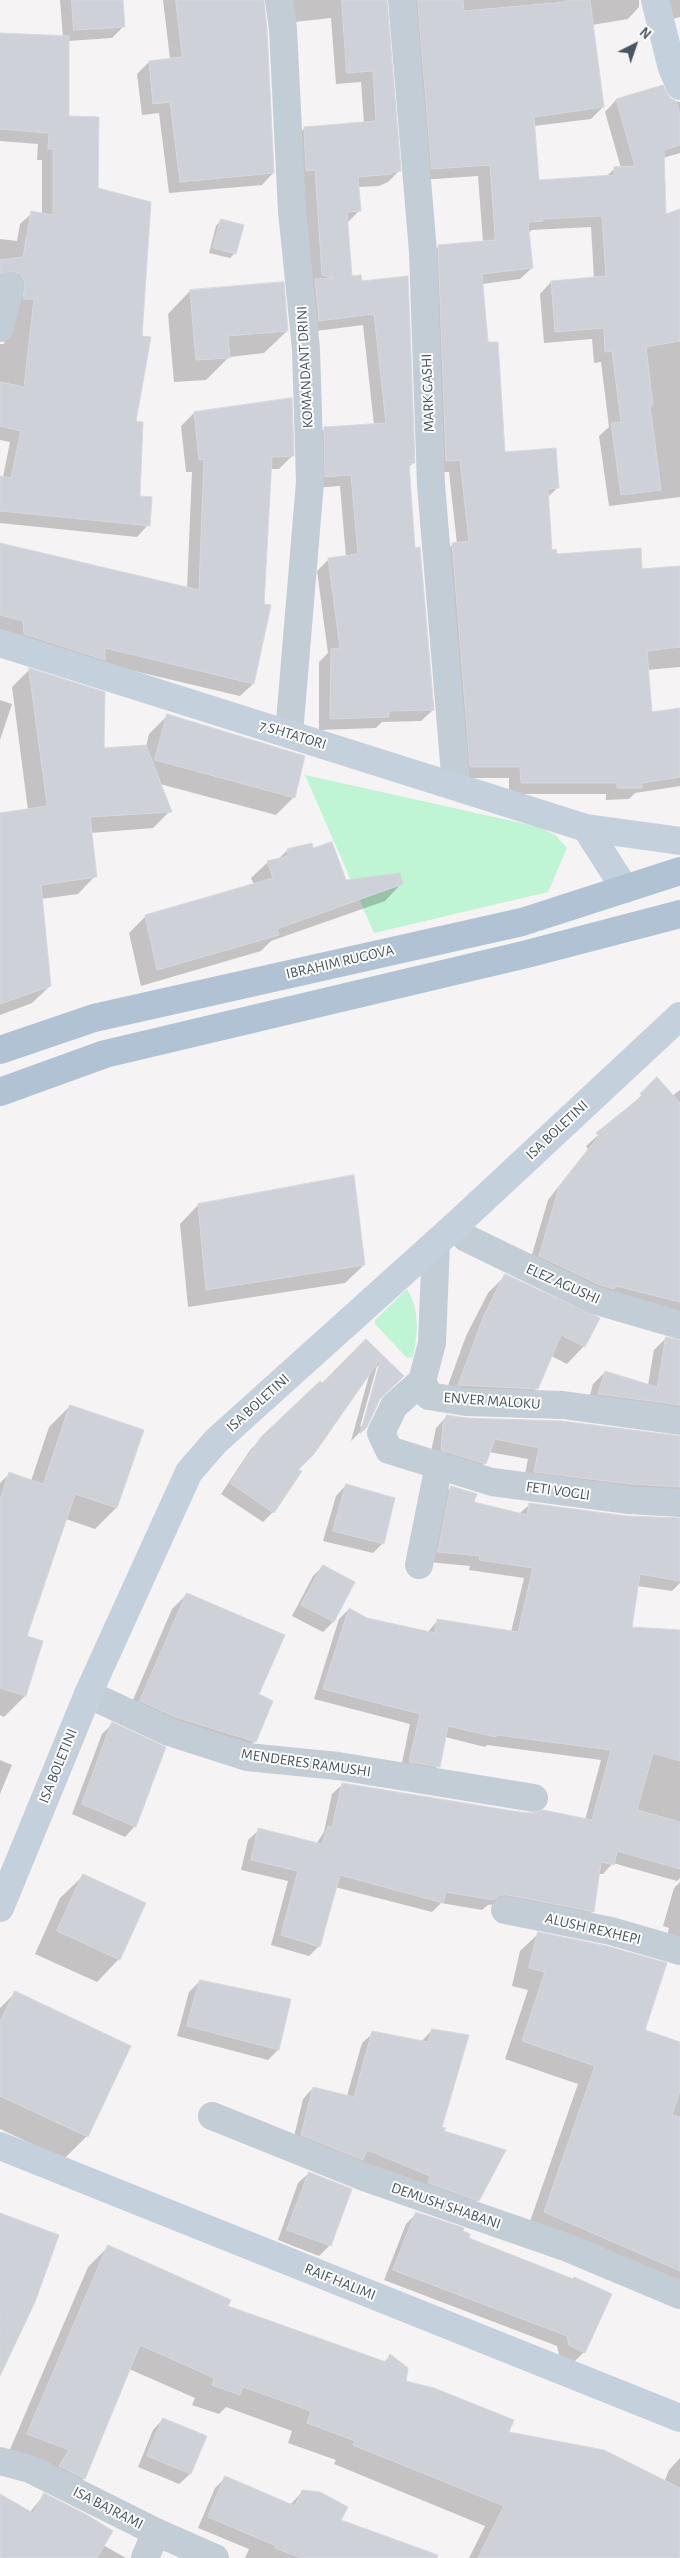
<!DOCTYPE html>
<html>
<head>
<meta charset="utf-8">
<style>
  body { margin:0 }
  #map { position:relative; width:680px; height:2558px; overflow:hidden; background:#f5f3f3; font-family:"Alegreya Sans",sans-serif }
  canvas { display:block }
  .north { position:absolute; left:610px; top:20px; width:50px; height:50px; -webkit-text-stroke:4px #fff; paint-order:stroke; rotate:41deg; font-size:14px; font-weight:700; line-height:20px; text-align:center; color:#485662 }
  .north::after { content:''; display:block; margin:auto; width:18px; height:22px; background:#485662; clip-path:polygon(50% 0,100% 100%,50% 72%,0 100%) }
</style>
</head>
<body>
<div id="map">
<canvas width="680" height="2558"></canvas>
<div class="north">N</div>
</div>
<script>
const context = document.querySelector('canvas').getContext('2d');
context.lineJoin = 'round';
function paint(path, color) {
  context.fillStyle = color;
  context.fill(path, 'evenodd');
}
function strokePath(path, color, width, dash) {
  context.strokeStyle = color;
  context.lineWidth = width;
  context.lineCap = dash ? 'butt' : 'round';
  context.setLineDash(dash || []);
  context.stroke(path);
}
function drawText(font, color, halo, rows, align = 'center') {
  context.font = font + ' "Alegreya Sans",sans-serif';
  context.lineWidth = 4;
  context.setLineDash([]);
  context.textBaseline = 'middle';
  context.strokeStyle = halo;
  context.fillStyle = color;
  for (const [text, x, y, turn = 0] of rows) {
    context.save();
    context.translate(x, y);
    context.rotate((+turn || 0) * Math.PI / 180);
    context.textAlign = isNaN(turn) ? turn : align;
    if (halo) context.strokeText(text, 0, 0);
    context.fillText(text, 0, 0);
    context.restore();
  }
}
const green = new Path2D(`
  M305,775l234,52 16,8 12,13 -19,44 -174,41z
  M407,1289c13,21 11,45 6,68l-6,1 -32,-34v-4z`);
const shadow = new Path2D(`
  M60,0h62l2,26 -12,12 -44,3v76l28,72 39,233 4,75 9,28 -11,12 -137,-14v-46h3l7,-35 -10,-2v-96h4l10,-50 -14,-12v-43l17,2 3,-17 12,-11 10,1v-54h-5l1,-16 -38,-3v-107l63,3z
  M163,0h100l10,173 -11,12 -93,8 -10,-80 -17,2 -5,-41 12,-12 21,-3z
  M277,0h108l14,171 -11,11 -9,4 -21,1 1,24 -11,11 2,56 11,5 46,-6 6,186 -5,5 6,81 19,161 -12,11 -39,1 -6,6 -57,2v-68l9,-9 -11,-82 12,-12 17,-2 -6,-71 -26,2 -1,-48 12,-12 49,-3 -11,-100 -55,7 -16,-192 12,-11 60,-6 -3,-41 -25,2 -5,-66 -46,5z
  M400,0h239v7l-11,12 -36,6 11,82 -12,12 -57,7 4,55 68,-4 8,-8 7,-1 -16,-56 11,-12h54l10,2v51l-17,5 2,57 15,-4v286l-71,9 -10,-70 10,-9 -8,-65 -7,1 -2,-24 -48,4 -4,-49 11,-12 43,-3 -3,-52 -59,3 -4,3 4,35 -12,11 -38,5 5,60 17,109 54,34 -11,11 4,53 4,4 86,15 39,-2v99l-33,3 4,44 29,-5v77l-45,7 -6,6 -23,1v-6h-97v-16h-50l-19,-222 12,-11 5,-1 -8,-72h-14l-8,-214 12,-12 44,-4 -5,-66 -58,4z
  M654,0h26v17l-15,4z
  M221,220l14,33 -5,5 -21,-5 7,-27z
  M190,291l97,40 -23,22 -35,4 -23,23 -32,2 -6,-68z
  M194,413l98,43 -13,13h-9l-17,215 -13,12 -140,-33 -100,-32v-87l187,45 5,-117h-6l-5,-46z
  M29,670l74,23v57l43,-3 3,-13 18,-18 127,81 -18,18 -116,-31 10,27 -17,17 -63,5 5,43 -17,18 -37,5 9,87 -18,17 -32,12v-201l28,-4 -16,-123z
  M0,700l12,4 -12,36z
  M312,849l33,33 56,2 -16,17 -114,40 -10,10 -120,35 -12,-53 17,-17 108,-31 -3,-7 17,-16 10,-3 10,-9z
  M657,1079l15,17 8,-6v236l-152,-58 20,-68 40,-51 -2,-3 44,-39z
  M198,1205l166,60 -19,18 -157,24 -8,-83z
  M505,1276l79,70 -17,18 -16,-8 -14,32 -17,18 -78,-4 24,-66 22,-43z
  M666,1338l14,3v82l-93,-18 6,-21 12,-12 43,13 6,-35z
  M366,1341l36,35 -23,23 -13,27 -15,15 19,-69 -74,99 -23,41 -10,10 -42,-28 30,-45 71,-64zM377,1366h3l-16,58 -4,3z
  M70,1406l72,25 -26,77 -21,21 -29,-10 -40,118 -1,59 -21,21 -4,-2v-232l9,-9 22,7 18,-54z
  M447,1416l233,21v62l-157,-16 5,-24 -39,-7 -4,11 -11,12 -45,-14 7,-33z
  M346,1485l37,58 -10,10 -50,-12 13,-45z
  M451,1487l21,16 47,11 11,-10 98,13 52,1v65l-8,8 -35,-5 -6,42 49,4v246l-3,3 -64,-18 -10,11h-5l-5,37 -11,10 -85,-17 -9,1 -6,5 -41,-7 -9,9 -97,-25 -16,59 -10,10 -38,-11 17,-64 -47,-11 7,-30 11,-10 57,14 8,-12 8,-38 11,-10 176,29 66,7 16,-60 -114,-15 -2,2 -40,-10 -7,29 -10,10 -28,-4 10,-48 -96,-25 25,-80 10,-10 17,10 61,14 11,-13 73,12 13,-54 -55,-8 1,-4 -42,-4 13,-65z
  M323,1566l31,16 -21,40 -10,10 -31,-16 21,-40z
  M187,1594l70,101 -2,46 -15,15 -114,-40 46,-107z
  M112,1724l23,102 -10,11 -53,-23 30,-80z
  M0,1760l12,5 -12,29z
  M83,1876l36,83 -22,23 -62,-28 25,-56z
  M680,1882v81l-17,-11 6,-24 -6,-2 11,-38z
  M538,1934l106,97 36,12v253l-153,-66 51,-146 -73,-25 23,-69 -16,-4 8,-35z
  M200,1981l89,19 -11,50 -10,10 -91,-24 12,-44z
  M15,1993l72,143 -23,23 -64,-30v-121z
  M432,2030l8,97 38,73 -10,10 -176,-65 11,-46 10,-11 34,8 15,-53 11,-10 48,9z
  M309,2173l21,72 -11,11 -41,-16 20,-57z
  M417,2213l44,19 6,7 105,41 2,-2 10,74 -10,10 -15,-7 -2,-9 -173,-66 22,-56z
  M108,2247l118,60 157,56 7,-7 14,26 104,51 156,49 5,-12 11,-12v100h-211l16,-32 -151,-62 2,-4 -48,-17 4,-12 -66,-24 -7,7 -27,-9 3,-7 -66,-29 -45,109 -20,20 -56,-44 80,-187z
  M163,2419l42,17 -15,38 -11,10 -41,-17 15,-37z
  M226,2477l64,28 12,-13 37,28 81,38h-175l4,-9 -51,-21 17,-40z
  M0,2495l30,17 14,-17 59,50 23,13h-126z`);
const building = new Path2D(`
  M72,0h51l2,27 -51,3z
  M176,0h88l3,30 7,143 -94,9 -10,-80 -17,2 -4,-43 33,-4z
  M342,0h45l14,171 -9,1v2l-34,3 3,34 -14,1 5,64 9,-1 1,6 46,-5 7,187 -6,1 6,84 5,-1 14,163 -45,1v6l-59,2 1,-70 9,-1 -12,-90 30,-4 -7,-79 -26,2 -1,-50 62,-4 -12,-109 -55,7 -4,-42 18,-1 -11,-3 -7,-105 -9,1 -2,-44 72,-6 -3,-50 -26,2z
  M418,0h45l1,11 101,-9v-2h25l14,107 -70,10 5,63 75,-5v-8l21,-1 -19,-67 47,-14 7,13 6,3 4,13v31l-16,5 2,64 14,-5v132l-34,6 7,58h-3l11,85 -40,5 -10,-72 10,-1 -9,-71 -7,1 -1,-24 -49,4 -4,-51 55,-5 -4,-60 -60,3 1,2 -15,1 5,46 -51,6 6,68h10l7,110 51,-4 3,40 -11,1 4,61 4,-1 1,5 84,-6 1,21 38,-3v81l-33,4 5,61 28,-4v69l-38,6v5h-25v-5h-96l-1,-16h-50l-18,-224 17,-2 -9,-81 -14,1 -8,-216 57,-5v-5l-5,-70 -58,4z
  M0,33l69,3v80l30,1 -1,71 53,14 -9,134 9,1 -15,84 7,1 -3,74 12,1 -2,29 -150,-15v-35l11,2 10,-47 -21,-5v-44l24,5 10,-88h-11l2,-17 -5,-8 -7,-3 -13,3v-14l23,-3 8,-46 22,4v-66h-5l1,-16 -49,-4z
  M221,219l23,6 -8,29 -23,-6z
  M284,282l4,49 -60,5 2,22 -34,2 -6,-70z
  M292,398l2,58 -22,1 -8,147 7,1 -17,79 -149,-36v12l-81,-26 -1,-13 -23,-6v-72l199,47 5,-131 -5,1 -5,-48z
  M29,668l76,24 -1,56 42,-3 26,67 -82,5 7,60 -56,8 10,101 -51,18v-191l47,-7z
  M167,714l138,42 -10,42 -140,-38z
  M332,842l14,38 54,-7 3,11 -126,45 2,6 -122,35 -12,-55 128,-37 -6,-17 21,-5 -1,-7 25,-6 1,5z
  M657,1077l23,26v199l-64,-16 -2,3 -14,-4 -61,-29 20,-69 40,-51 -3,-3 46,-37 -2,-2z
  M354,1175l11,90 -159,25 -8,-86z
  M505,1274l95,44 -15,29 -24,-12 -23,54 -80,-4 25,-67z
  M666,1337l14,3v65l-82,-11 7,-23 52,16z
  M366,1339l38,37 -24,23 -13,28 -7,7 21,-76 -67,96 -16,16 4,1 -28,42 -44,-30 31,-46 59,-56 2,2z
  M70,1405l74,25 -27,78 -42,-14 -48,142 16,5 -17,55 -26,-8v-188l9,-28 34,12z
  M447,1415l18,3 97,3 118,15v51l-50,-3 -96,-12 5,-24 -44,-9 -9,25 -45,-14 2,-26z
  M346,1484l49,14 -11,46 -51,-13z
  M451,1486l26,8 -3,8 53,13 2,-12 98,13 53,2v63l-40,-7 -8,53 48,3v131l-27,-8 -16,57 43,12v47l-63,-18 -3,14 -13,-3 -7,50 -86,-17h-8l-7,5 -47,-8 -3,11 -103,-28 -20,72 -39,-12 17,-64 -47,-11 7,-32 64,16 6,-18 4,1 10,-44 177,29 13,1 11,-3 49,10 19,-70 -114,-15 -1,2 -48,-11 -8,41 -31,-5 11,-48 -97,-25 26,-81 18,10 68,15 2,-14 81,13 15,-64 -54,-8 1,-4 -42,-4z
  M323,1565l32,17 -21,40 -33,-17z
  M187,1593l98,42 -26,59 14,7 -17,41 -81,-25 -35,-16z
  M112,1722l54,25 -30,80 -54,-23z
  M83,1874l63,29 -26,57 -63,-29z
  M538,1932l69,14 60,17 -22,67 35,12v49l-8,24 8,2v154l-136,-59 51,-146 -73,-25 23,-69 -16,-4z
  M200,1980l91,19 -12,51 -92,-24z
  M15,1991l116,55 -43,91 -88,-41v-74z
  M432,2029l37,6 -27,92 4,1 -2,3 62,19 -27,51 -51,-18 2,-7 -63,-26 -4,10 -62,-25 12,-48 41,10 18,-66 56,11z
  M309,2172l43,17 -21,57 -44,-16z
  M416,2212l48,16 -1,3 7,3 -1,4 104,41 1,-2 38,17 -27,59 -16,-8 -2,-9 -174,-66z
  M0,2213l59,22 -24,67 -35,74z
  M108,2245l123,55 -3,6 158,56 4,-8 18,14 -2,13 28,7 80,32 -5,12 95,18 76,38v70h-202l26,-52 -151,-61 2,-4 -48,-18 4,-12 -68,-24 -3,8 -28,-10 2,-7 -74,-33 -55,134 -26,-13 10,-16 -42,-16z
  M163,2418l44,18 -16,38 -44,-18z
  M225,2476l70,30 7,-16 18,2 28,15 -7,13 97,35 -1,3h-136l-26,-10 1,-2 -68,-29z
  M44,2493l43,22 26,16 -16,27h-97v-64l33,19z`);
const street = new Path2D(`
  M279,0l4,29 9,182 14,138 4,133 -21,252
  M402,0l21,252 8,233 25,301
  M0,328l10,-42
  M457,1224l9,14 128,62 86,25
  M436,1243l-4,100 -10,38 7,15 37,6 97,3 117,16
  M422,1381l-28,25 -13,27 8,17 103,32 137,18 51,3
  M419,1565l20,-100
  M88,1694l81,38 78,25 91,9 196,32
  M505,1910l106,21 69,20
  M212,2116l152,61 204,71 112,47
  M0,2461l30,8 126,63 59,26
  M145,2558l11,-26`);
const secondary = new Path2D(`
  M655,0l17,68 8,18
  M0,643l586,185 39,61
  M586,828l94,13
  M0,1908l88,-214 101,-222 27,-31 241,-217 223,-208
  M0,2146l680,272`);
const primary = new Path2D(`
  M0,1050l94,-32 428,-96 158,-51
  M0,1092l105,-38 422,-100 153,-40`);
const streetNames = [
  ["KOMANDANT DRINI",305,367,-93],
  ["MARK GASHI",428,393,-92],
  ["7 SHTATORI",293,735,17],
  ["IBRAHIM RUGOVA",340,962,-13],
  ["ISA BOLETINI",557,1130,-43],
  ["ELEZ AGUSHI",563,1284,24],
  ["ENVER MALOKU",492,1401,4],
  ["ISA BOLETINI",258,1403,-42],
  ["FETI VOGLI",558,1491,8],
  ["MENDERES RAMUSHI",306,1763,8],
  ["ISA BOLETINI",58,1766,-68],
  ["ALUSH REXHEPI",593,1929,13],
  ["DEMUSH SHABANI",446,2206,19],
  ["RAIF HALIMI",340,2282,22],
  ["ISA BAJRAMI",108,2508,27]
];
paint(green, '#bff4d4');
paint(shadow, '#0003');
paint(building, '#ced1d8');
strokePath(building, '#d6d8de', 1);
strokePath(street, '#c3cdd5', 28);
strokePath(secondary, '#c4d0dc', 28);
strokePath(primary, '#b0c2d3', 28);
drawText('15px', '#485662', '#fff', streetNames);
</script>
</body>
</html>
